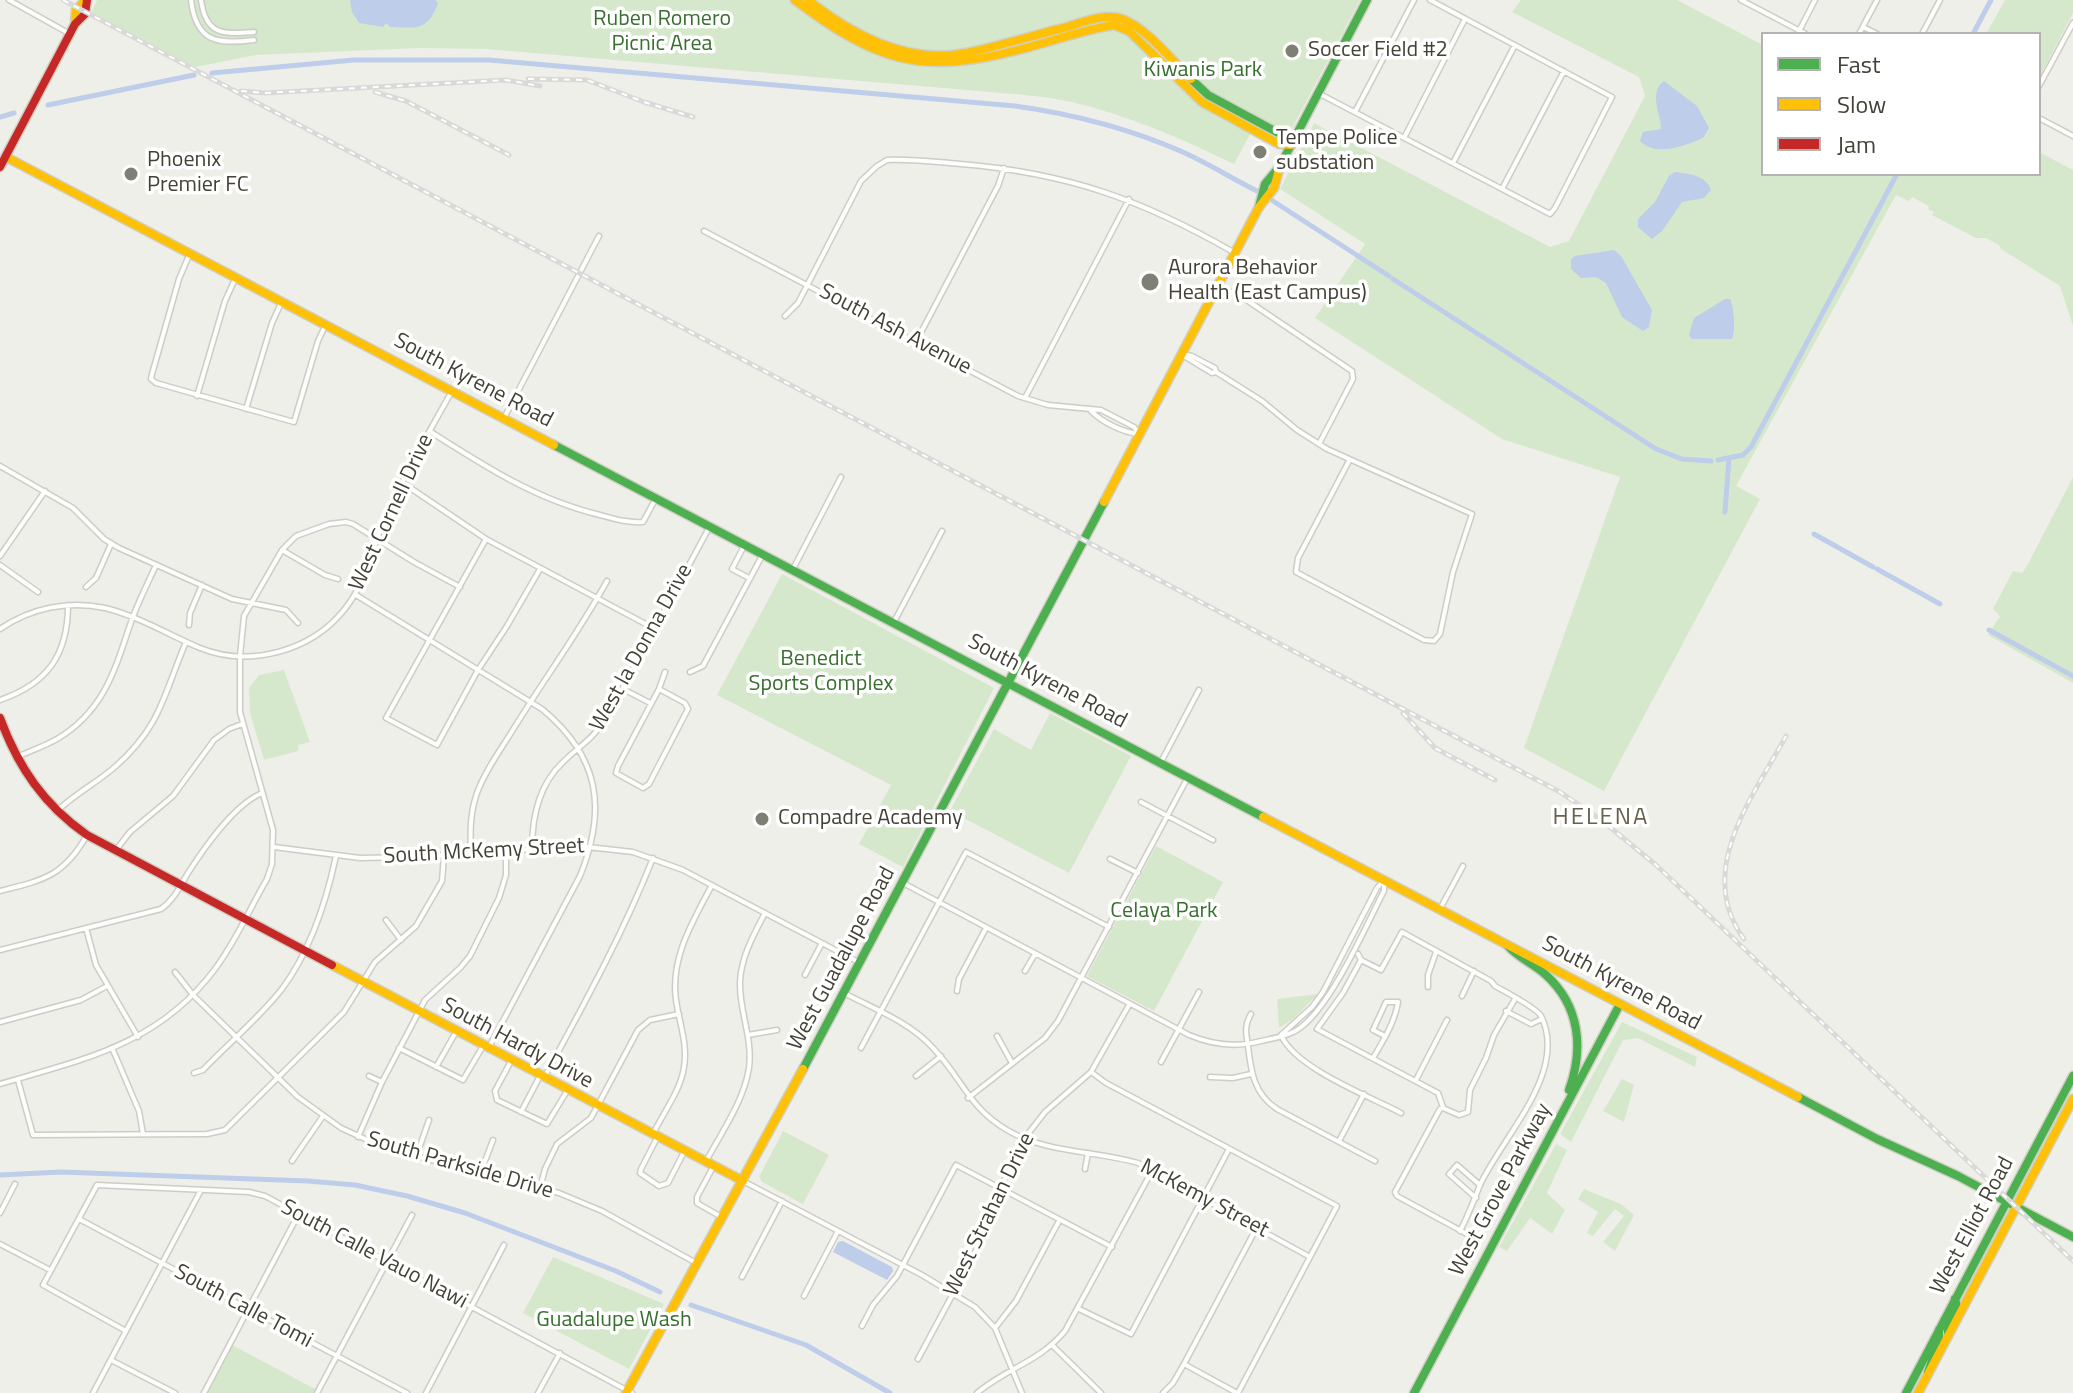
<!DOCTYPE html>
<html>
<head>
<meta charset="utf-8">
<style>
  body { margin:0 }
  #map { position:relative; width:2073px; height:1393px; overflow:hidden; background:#efefe9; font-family:"Titillium Web",sans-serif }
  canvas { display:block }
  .legend { position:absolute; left:1761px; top:32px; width:280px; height:144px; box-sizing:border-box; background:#fff; border:2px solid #b4b3af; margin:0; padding:10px 14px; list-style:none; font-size:24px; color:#444236 }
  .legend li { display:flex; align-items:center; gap:16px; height:40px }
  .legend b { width:40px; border:2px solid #b4b3af }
</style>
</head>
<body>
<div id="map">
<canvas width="2073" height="1393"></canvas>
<ul class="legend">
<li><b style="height:10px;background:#4caf50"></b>Fast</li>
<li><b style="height:10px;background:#ffc107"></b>Slow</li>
<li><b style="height:10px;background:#c62828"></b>Jam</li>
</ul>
</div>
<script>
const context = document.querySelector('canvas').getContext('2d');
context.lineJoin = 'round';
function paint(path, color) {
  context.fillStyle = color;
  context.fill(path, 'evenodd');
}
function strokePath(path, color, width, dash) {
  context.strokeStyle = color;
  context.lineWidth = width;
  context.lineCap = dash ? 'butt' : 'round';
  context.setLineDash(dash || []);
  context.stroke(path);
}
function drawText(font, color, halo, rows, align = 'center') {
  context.font = font + ' "Titillium Web",sans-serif';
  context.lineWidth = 7;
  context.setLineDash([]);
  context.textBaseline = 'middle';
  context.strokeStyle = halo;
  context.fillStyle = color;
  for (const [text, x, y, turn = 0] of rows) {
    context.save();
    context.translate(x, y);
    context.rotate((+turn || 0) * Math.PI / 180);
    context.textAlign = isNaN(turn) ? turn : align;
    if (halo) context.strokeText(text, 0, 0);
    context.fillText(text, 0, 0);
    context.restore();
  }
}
const green = new Path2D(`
  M97,0h1263l-70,132 -5,3 -27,-15 -24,44c-52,-25 -106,-49 -163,-62 -30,-7 -62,-8 -93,-11l-492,-42 -66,-1 -164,7 -61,12 -104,-54z
  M1521,0h156l86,45v129h276v-22l34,18v156l-13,-40 -59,-37 -2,-4 -13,-7h-10l-44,-23 2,-3 -6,-3 1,-3 -17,-9 -3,4 -13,-6 -160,291 24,13 -156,292 -80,-43 96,-271 -118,-38 -187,-121 50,-74 -85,-55 34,-66 236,124 19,-6 76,-145 -6,-19 -127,-65z
  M2005,0h68v13l-34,65v-44h-53z
  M2073,477v206l-85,-48 12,-19 -7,-7 20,-38 9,2 6,-9z
  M782,574l212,114 -91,179 -44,-23 32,-59 -174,-90z
  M284,670l26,72 -12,3v6l-34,9 -14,-47 -1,-25 10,-13z
  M1050,713l81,43 -62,117 -119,-62 44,-82 37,21z
  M1156,846l67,36 -69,129 -67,-35z
  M1318,994l-25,25 -14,9 -2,-29z
  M1622,1022l75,35 -2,10 -57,-29 -15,2 -52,102 -11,-8z
  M1622,1079l12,6 -10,37 -21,-11z
  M783,1131l46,24 -26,49 -41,-22 -3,-5z
  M1556,1144l11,6 -20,43 18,17 -13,24 -22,-16 -23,33 -8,-4z
  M1584,1189l37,15 13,11 -19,36 -12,-9 21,-26 -9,-7 -22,27 -6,-3 11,-21 -20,-13z
  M553,1257l111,47 -35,65 -106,-56z
  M230,1344l89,47 -2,2h-113z`);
const water = new Path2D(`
  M350,0h85l3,3c-10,28 -21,25 -48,24l-4,-4 -3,4 -24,-4 -7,-11z
  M1664,81l33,25 12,22 -6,10c-18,8 -48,19 -63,3l3,-9 18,-3c0,-16 -13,-36 3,-48z
  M1675,172c14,2 31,3 36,18l-7,8 -22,4 -20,29 -10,8 -14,-12v-8l17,-17 14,-26z
  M1614,250l7,6 31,54 -3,17 -6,4 -21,-14 -16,-34 -10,-6 -15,1 -10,-9v-10l4,-3z
  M1725,299h5c4,9 6,31 2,40h-40l-3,-4 5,-17z
  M843,1241l49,26 1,4 -6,9 -54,-28 5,-10z`);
const canal = new Path2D(`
  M1973,34l18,-34
  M212,73l142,-13h135l526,46c58,8 116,23 170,47 24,11 48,26 72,38
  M48,105l146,-30
  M0,117l14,-4
  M1273,201l116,75
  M1393,279l263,170 26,10 29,2
  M1718,460l25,-5 8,-8 146,-273
  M1725,512l4,-54
  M1814,534l59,33
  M1877,569l63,35
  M1989,630l84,46
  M0,1175l61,-3 247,9 47,4 52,11 58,17 151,58 44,21
  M691,1305l115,40 84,48`);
const street = new Path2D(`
  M9,0l61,34
  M191,0c5,42 26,45 63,40
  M201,0c5,36 22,34 53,32
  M1741,0l65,34
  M1863,27l14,7
  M1799,31l16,-31
  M1859,34l18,-34
  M1922,34l18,-34
  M2039,86l34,-63
  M1318,93l232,121 5,-6 57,-111 -182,-97
  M1355,112l59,-112
  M2039,118l34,18
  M1404,138l61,-119
  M1453,163l62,-118
  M1502,189l62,-118
  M704,231l314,165 30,9 53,5 33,17 6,8
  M190,253l-11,26 -27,95 -1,5 5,4 138,39 24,-81 8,-17
  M1218,285l30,16 104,70 1,8 -34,65
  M785,316l13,-13 63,-122 16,-15 10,-6c25,-1 50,2 74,4 107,9 182,36 274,89
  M917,340l81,-154 6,-18
  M1182,354l10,2 23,12 1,4 46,29 35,29 30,19 145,65 -19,58 -13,62 -6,7 -10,-1 -128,-68 2,-14 51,-97
  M1184,356l28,17 4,-1
  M197,396l28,-95 11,-24
  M1025,398l104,-199
  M246,409l26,-86 10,-22
  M1091,411c11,11 31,21 47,23
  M504,418l95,-182
  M431,432c53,34 106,68 169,83 15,4 28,8 43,7l13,-24
  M0,466l73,42 31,31 15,9 113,51 54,11 12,13
  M403,483l83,56 169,90
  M486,539l-100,179 51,27 41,-75 29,-44 33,-57
  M744,546l-12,23 17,9
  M282,550l43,25 13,4
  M0,556l45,-65
  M0,565l38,27
  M793,569l48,-92
  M86,587l10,-9 15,-34
  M356,595l186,114c58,48 65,100 38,167l-92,173
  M894,622l48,-91
  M189,625l1,-12 12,-28
  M0,629c31,-21 68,-29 105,-21 33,8 64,27 95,40 50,20 111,3 144,-38 23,-28 28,-63 42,-94 19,-43 43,-84 66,-125
  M690,672l13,-6 60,-112
  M623,689l27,14
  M659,689l26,14 3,6 -39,75 -6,4 -27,-15 2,-7 41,-77 6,-17
  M0,700c47,-16 68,-45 68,-95
  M17,757c13,-6 28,-11 40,-18 47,-28 58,-69 74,-117 7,-20 17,-39 25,-57
  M1161,762l38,-72
  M1141,802l72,38
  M56,812c18,-18 41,-29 60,-46 46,-41 48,-73 70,-124
  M274,847l86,11 52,-1 167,-11 54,6 50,18 177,93
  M532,849c0,-31 6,-63 30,-86 17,-17 29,-22 44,-44l104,-193
  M116,850l14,-18 43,-36 41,-56 15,-11 13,-5
  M471,854c-1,-22 -1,-41 6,-61 8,-22 22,-41 34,-60 31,-51 67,-99 96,-152
  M1110,859l28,14
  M903,883l286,152c24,10 47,13 72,6 9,-2 21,-4 30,-8 35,-13 75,-108 93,-142v-11
  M0,891c44,-11 64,-15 87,-56
  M1440,909l23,-43
  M386,920l15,20
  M86,928l10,37 42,72
  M0,950l161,-41c13,-9 19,-23 27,-36 16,-25 47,-69 74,-80
  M1358,954l3,6 20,10 21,-38 89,49 4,5c9,5 42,22 46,30 28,56 -39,121 -61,169 -6,15 -12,31 -20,46
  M1361,960l-18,33 -26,36 121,64 5,14
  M1025,971l10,-17
  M175,972l18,23 105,102 43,31 44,20 174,45 43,18 96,53
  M805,975l17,-32
  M1428,987v-12l8,-23
  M957,991l2,-12 27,-51
  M844,993c30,16 66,29 89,55 29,30 35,59 74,82 41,24 87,20 131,33l172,94
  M1462,996l12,-25
  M1506,1011l25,13 11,-5
  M1251,1014c-7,12 -5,19 -3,32 3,26 6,48 29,63l98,52
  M0,1022l81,-22 26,-14
  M748,1035l29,-5
  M1281,1035l31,-28 11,-15 54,-104 7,-8
  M1281,1035c14,33 88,61 120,78
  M997,1036l15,27
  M399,1048l64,32 20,-34
  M861,1048l105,-196 143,75
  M113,1050l26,61 4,23
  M1373,1058c10,-17 22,-36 25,-56h-12l-13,28 12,6
  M511,1061l-16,30 2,9 50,24 20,-33
  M1161,1062l38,-70
  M436,1067l20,-35
  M1091,1072l15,11 231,123 -99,187
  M194,1073l9,-3c26,-27 56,-52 79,-81 29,-39 44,-86 54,-133
  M369,1076l13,6
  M916,1076l25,-20
  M1210,1077l23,1 18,-4
  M544,1078c39,-72 79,-144 109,-220
  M18,1080l15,55 174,-1 18,-4 119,-118 31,-50 41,-36 26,-45 2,-26
  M1416,1080l31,-60
  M0,1084c85,-25 159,-40 215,-115 21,-28 35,-61 52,-90l5,-15 1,-34 -33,-118v-56l4,-40 38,-66 14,-14 33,-12 17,-2 7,2 61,38 46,25
  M968,1098l77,-60 13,-17 130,-244
  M521,1112l19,-36
  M653,1134c10,-21 28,-44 31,-67 4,-23 -5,-45 -8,-67 -6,-42 17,-79 36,-115
  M358,1137l24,-55 43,-82 35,-32 10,-12 29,-58 7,-23v-23
  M657,1138l-16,31 -1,4 19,13 9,-3 16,-31
  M1339,1141l25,-47
  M416,1157l13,-37
  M292,1161l31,-45
  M705,1163c16,-30 39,-62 44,-95 4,-30 -10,-57 -9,-86 1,-25 14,-48 25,-69
  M713,1167l-16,30v6l26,15
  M1085,1169l3,-16
  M480,1174l13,-34
  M743,1181l179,94 53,32 20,21 27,65
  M540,1188l5,-19 12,-25 34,-26 47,-88 12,-10 29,-6
  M1476,1198l-27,-24 8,-9 23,20
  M0,1213l15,-29
  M79,1219l328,174
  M1478,1240l-81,-44 -2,-4 45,-83 3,-1 16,7 9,-3 2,-22 16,-32 8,-23 21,-36
  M0,1244l50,26
  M742,1277l40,-76
  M804,1296l34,-65
  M1079,1309l52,25 98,-185
  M862,1326l11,-21 24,-29 59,-111 156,82
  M995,1328l21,-27 43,-80
  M126,1331l-83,-46 54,-100 152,7 16,4 367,197
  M1053,1346l48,47
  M918,1359l67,-125 25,-69 14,-26 21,-27 46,-40 38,-67
  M111,1360l64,33
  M1184,1364l53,29
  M93,1393l108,-203
  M204,1393l94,-178
  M317,1393l95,-178
  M426,1393l78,-148
  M538,1393l22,-40
  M977,1393c31,-26 61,-30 88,-62l88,-162
  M1163,1393l10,-10 11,-19 73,-137`);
const fast = new Path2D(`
  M1191,79l17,16 76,41 7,9
  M1259,207l6,-23 15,-18 87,-166
  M554,445l709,372
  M1507,945c11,13 27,19 39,30 34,31 38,74 23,115
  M803,1069l301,-567
  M1798,1097l79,42 81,37 115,61
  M1948,1332v-7l9,-18 -2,-8
  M1928,1372l11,-31v-11
  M1414,1393l206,-389
  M1906,1393l167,-317`);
const slow = new Path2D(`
  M795,0c80,60 124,76 223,50 32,-8 64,-20 96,-25l15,6 73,71 77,42 12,1
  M808,0c44,35 99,65 158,53 34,-7 68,-18 101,-26 16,-5 39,-14 55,-8 26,10 49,41 69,60
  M75,24l1,-14 10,-10
  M6,157l548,288
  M1104,502l155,-295 15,-19 6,-22
  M1263,817l535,280
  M332,965l411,216
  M626,1393l177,-324
  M1918,1393l155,-294`);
const jam = new Path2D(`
  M0,167l75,-143 10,-10 2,-14
  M0,718c18,49 44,87 87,117l245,130`);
const rail = new Path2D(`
  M63,0l1497,792 40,27 56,46 417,396
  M528,79l59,1 57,22 49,15
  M241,91l24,2 241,-13 34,6
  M375,92l31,9 103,54
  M1403,713l32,35 60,32
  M1744,939c-50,-68 9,-142 42,-203`);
const markers = [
  [1292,51,8,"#807f75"],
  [1260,152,8,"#807f75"],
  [131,174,8,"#807f75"],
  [1150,282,10,"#807f75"],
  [762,819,8,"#807f75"]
];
const parkNames = [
  ["Ruben Romero",662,20],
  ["Picnic Area",662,45],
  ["Kiwanis Park",1203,71],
  ["Benedict",821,660],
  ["Sports Complex",821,685],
  ["Celaya Park",1164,912],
  ["Guadalupe Wash",614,1321]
];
const poiNames = [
  ["Soccer Field #2",1308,51],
  ["Tempe Police",1276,139],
  ["substation",1276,164],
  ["Phoenix",147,161],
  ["Premier FC",147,186],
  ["Aurora Behavior",1168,269],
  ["Health (East Campus)",1168,294],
  ["Compadre Academy",778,819]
];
const streetNames = [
  ["South Ash Avenue",895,330,28],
  ["South Kyrene Road",473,381,28],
  ["West Cornell Drive",392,513,-65],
  ["West la Donna Drive",642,648,-61],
  ["South Kyrene Road",1047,682,28],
  ["South McKemy Street",484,852,-3],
  ["West Guadalupe Road",842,959,-62],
  ["South Kyrene Road",1621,984,28],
  ["South Hardy Drive",517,1044,28],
  ["South Parkside Drive",460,1166,16],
  ["West Grove Parkway",1501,1190,-62],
  ["McKemy Street",1204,1199,28],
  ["West Strahan Drive",990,1215,-64],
  ["West Elliot Road",1973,1226,-62],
  ["South Calle Vauo Nawi",374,1255,28],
  ["South Calle Tomi",243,1307,28]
];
const neighbourhoodNames = [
  ["HELENA",1601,818]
];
paint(green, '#d6e8cb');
paint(water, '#bdcdea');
strokePath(canal, '#bdcdea', 5);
strokePath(street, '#cdccc7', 7);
strokePath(fast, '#cfcfc2', 11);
strokePath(slow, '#cfcfc2', 11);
strokePath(jam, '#cfcfc2', 11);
strokePath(street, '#fdfdfc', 4);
strokePath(fast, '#4caf50', 8);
strokePath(slow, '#ffc107', 8);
strokePath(jam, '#c62828', 8);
strokePath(rail, '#d9d9d8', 5);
strokePath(rail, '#fff', 2, [6]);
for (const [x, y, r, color] of markers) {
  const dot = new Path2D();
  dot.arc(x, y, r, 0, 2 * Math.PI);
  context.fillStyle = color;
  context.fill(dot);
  strokePath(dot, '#fff', 3);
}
drawText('22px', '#37702e', '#fff', parkNames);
drawText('22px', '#444236', '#fff', poiNames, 'left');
drawText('22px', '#444236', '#fff', streetNames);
context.letterSpacing = '2px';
drawText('24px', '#66624e', '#fff', neighbourhoodNames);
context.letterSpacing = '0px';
</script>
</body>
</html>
